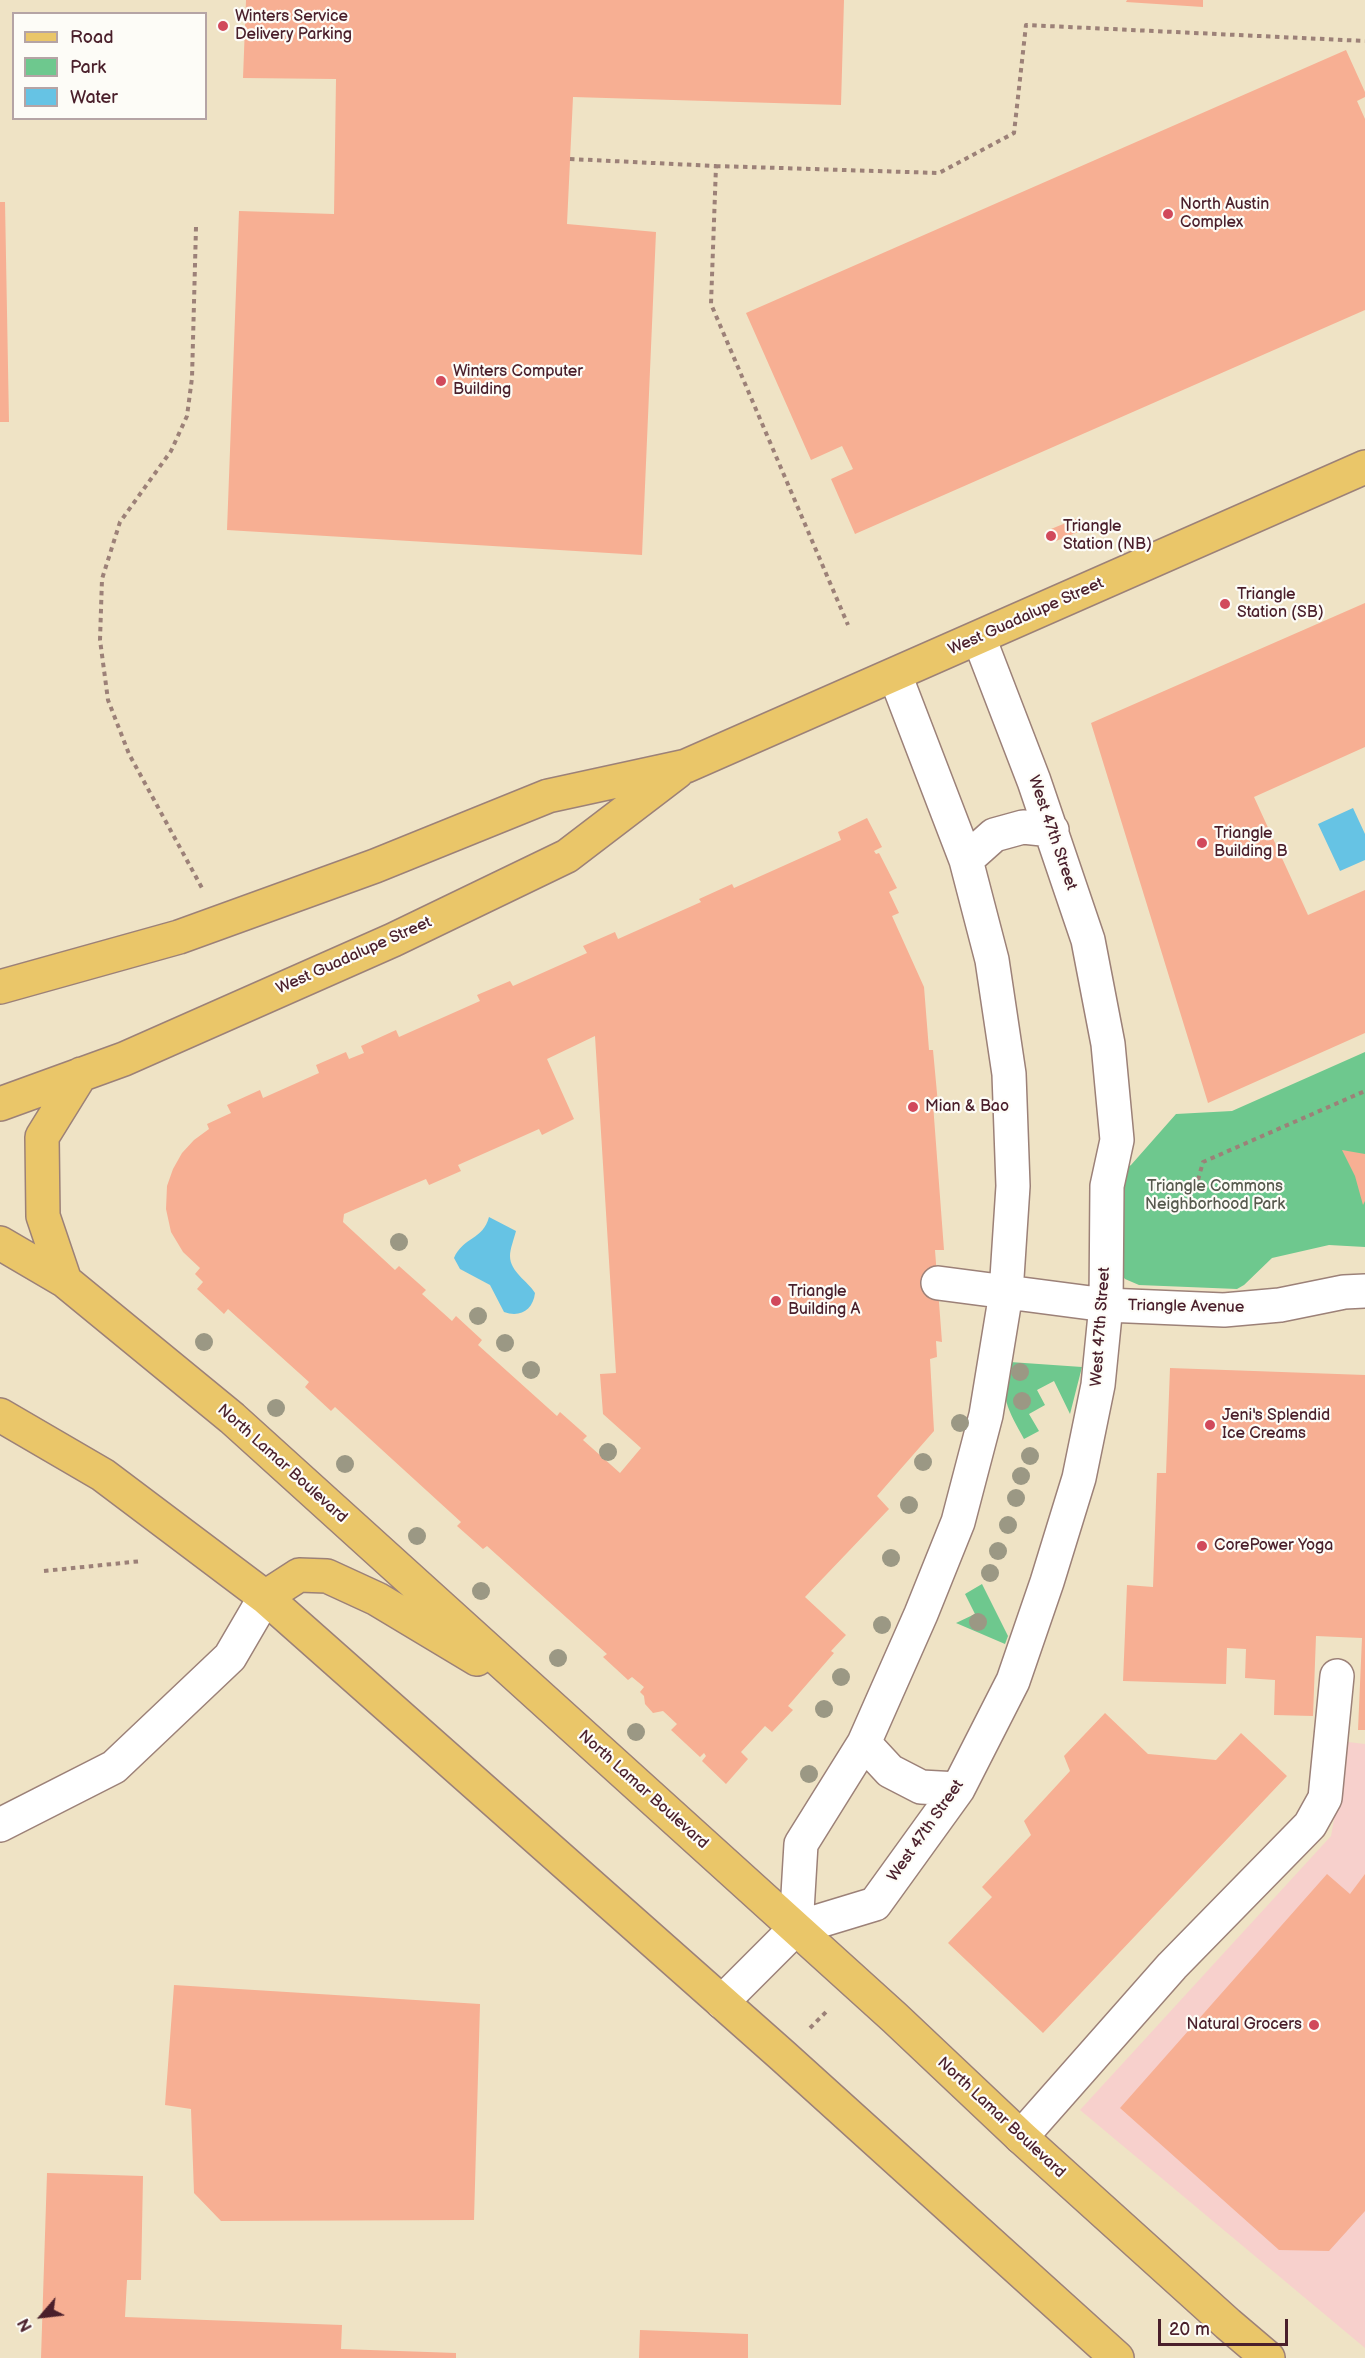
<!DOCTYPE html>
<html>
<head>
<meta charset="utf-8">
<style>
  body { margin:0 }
  #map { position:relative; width:1365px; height:2358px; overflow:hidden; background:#efe3c5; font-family:"Balsamiq Sans",sans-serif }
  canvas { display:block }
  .legend { position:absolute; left:12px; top:12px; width:195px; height:108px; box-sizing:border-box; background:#fdfcf7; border:2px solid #b5a4a5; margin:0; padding:8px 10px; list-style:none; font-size:18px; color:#4a1f2b }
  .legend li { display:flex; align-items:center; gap:12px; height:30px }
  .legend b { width:30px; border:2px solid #b5a4a5 }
  .north { position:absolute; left:12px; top:2286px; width:60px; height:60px; -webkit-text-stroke:4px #fdfcf7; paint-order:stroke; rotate:242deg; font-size:16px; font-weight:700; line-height:24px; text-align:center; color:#4a1f2b }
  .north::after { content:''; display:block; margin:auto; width:21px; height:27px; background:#4a1f2b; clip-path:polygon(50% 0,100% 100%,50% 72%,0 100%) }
  .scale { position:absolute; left:1158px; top:2319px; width:130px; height:27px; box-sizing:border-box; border:3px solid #4a1f2b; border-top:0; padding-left:8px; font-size:18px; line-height:21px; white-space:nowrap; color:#4a1f2b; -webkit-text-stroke:4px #fdfcf7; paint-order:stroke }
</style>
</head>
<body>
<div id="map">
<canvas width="1365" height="2358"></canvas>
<ul class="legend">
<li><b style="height:8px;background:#eac669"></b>Road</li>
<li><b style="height:16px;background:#6ec88e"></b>Park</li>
<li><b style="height:16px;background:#66c3e4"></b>Water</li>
</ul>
<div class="north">N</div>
<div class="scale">20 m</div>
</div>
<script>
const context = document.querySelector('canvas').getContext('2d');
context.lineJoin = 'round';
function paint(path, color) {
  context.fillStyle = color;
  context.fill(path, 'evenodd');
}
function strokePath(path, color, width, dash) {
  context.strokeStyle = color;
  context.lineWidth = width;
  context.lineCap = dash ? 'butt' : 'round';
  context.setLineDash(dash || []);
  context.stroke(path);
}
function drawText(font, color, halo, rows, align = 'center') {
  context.font = font + ' "Balsamiq Sans",sans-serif';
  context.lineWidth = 4.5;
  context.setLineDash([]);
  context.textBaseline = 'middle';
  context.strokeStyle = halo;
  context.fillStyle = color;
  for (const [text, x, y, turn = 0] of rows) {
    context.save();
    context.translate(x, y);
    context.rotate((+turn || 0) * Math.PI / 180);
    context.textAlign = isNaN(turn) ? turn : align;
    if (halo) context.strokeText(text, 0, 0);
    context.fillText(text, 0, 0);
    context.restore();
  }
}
const built = new Path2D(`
  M1348,1742l17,2v604l-285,-238 251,-274z`);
const green = new Path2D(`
  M1365,1052v195l-36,-2 -57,13 -28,27 -7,4 -98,-4 -14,-6 -9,-11 7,-98 8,-5 45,-51 56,-3z
  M1010,1362l72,5 -12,47 -16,-33 -17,9 8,15 -16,9 10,17 -15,8c-15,-28 -27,-45 -14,-77z
  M982,1584l26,52 -3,8 -49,-21 19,-9 -10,-20z`);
const water = new Path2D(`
  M1353,808l12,26v26l-25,11 -22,-47z
  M489,1217l27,14c-2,8 -6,18 -6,25 0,16 18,25 25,37 -2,17 -15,25 -31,19l-14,-27 -30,-16 -6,-11c9,-21 29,-18 35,-41z`);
const building = new Path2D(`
  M246,0h598l-3,105 -268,-8 -6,127 89,8 -14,323 -415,-25 12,-319 95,3 2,-135 -93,-1z
  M1127,0h76v7l-77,-5z
  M1346,50l19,42v5l-8,4 8,18v191l-510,224 -24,-55 22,-10 -11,-23 -31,14 -65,-147z
  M0,202h5l4,220h-9z
  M1078,518l5,12 -27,11 -5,-12z
  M1365,603v144l-111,50 54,118 57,-25v143l-157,70 -117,-380z
  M867,818l15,29 -8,4 2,3 3,-1 18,35 -8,4 10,21 -7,3 32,71 5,63h4l5,54h-5l11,146h-9l7,92 -6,-1 1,16 -7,2 4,72 -57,65 12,13 -84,88 41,38 -15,16 3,2 -46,53 5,4 -21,22 -7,-6 -24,26 7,7 -22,25 -24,-23 4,-5 -2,-3 -4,4 -29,-27 6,-6 -14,-13 -10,2 -8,-9 -1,-8 -4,-4 4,-5 -12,-10 -4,3 -25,-23 4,-3 -120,-108 -4,3 -26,-23 4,-4 -126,-115 -4,4 -26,-24 4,-5 -81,-73 -4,5 -27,-25 6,-7 -8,-8 5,-6 -17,-16 -12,-20 -5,-23 1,-23 6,-17 9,-16 12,-13 15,-11 -2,-5 24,-11 -4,-8 33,-15 3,8 56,-25 -3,-8 30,-13 3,7 15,-6 -3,-7 35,-16 3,7 81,-36 -3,-6 33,-14 3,5 74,-33 -4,-7 32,-14 3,7 83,-37 -2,-3 33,-15 2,4 107,-48 -3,-8zM595,1036l21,337 -16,1 3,40 38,34 -21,25 -37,-33 4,-4 -27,-24 -3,4 -79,-71 4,-5 -26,-24 -4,5 -30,-27 4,-4 -27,-24 -4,4 -52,-48 1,-8 82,-35 3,6 32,-14 -3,-6 81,-36 3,6 32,-16 -27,-60z
  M1342,1150l23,4v47l-2,4 -8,-29z
  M1170,1368l195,7v355h-7l4,-92 -46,-2 -3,80 -39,-1 1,-35 -30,-2 1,-29 -19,-1 -1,36 -103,-3 4,-96 26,2 4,-114h9z
  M1105,1713l43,41 68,6 25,-27 46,43 -244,257 -95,-90 44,-46 -10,-10 49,-52 -7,-14 46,-50 -6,-15z
  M1327,1874l23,20 15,-20v337l-36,40 -50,-1 -159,-142z
  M174,1985l306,19 -6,216 -253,1 -27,-28 -3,-84 -26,-4z
  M47,2173l96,3 -2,104h-14l-2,37 217,8 -1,24 115,4v5h-415z
  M640,2330l108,4v24h-109z`);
const path = new Path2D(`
  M570,159l146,7 -5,138 137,321
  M716,166l223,7 75,-40 12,-108 339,16
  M196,227l-4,151 -5,38 -16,35 -51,71 -18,57 -2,61 8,60 21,54 73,134
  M1198,1180l5,-18 162,-71
  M44,1571l98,-10
  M810,2028l18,-18`);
const minor = new Path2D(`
  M966,860l28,-25 29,-8 29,3
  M938,1283l168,22 118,5 56,-5 64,-13 21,-1
  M864,1743l26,28 31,16 37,2
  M0,1825l114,-58 116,-110 35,-60
  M796,1928l5,-84 63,-101 57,-129 37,-92 28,-107 20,-122 7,-107 -4,-112 -17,-114 -26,-100 -71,-185
  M722,2002l74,-74 79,-24 83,-115 55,-108 34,-99 32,-104 19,-93 8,-80 1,-119 10,-46 -9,-96 -20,-104 -54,-159 -55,-143
  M1021,2137l151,-171 138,-141 15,-27 12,-122`);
const major = new Path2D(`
  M0,987l179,-50 196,-71 173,-70 138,-30 679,-299
  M0,1104l124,-45 269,-119 174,-84 110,-84
  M0,1243l65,38 167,137 663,600 126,119 207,187 40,34
  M65,1281l-22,-65 -1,-79 39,-63
  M0,1415l103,60 162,122 518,459 334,302
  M265,1597l34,-22 28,1 50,23 100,60`);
const trees = [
  [399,1242],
  [478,1316],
  [204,1342],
  [505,1343],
  [531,1370],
  [1020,1372],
  [1022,1401],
  [276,1408],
  [960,1423],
  [608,1452],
  [1030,1456],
  [923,1462],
  [345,1464],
  [1021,1476],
  [1016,1498],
  [909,1505],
  [1008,1525],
  [417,1536],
  [998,1551],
  [891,1558],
  [990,1573],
  [481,1591],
  [978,1622],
  [882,1625],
  [558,1658],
  [841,1677],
  [824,1709],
  [636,1732],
  [809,1774]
];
const markers = [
  [223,26,6,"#d1495b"],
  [1168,214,6,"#d1495b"],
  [441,381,6,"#d1495b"],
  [1051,536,6,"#d1495b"],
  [1225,604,6,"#d1495b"],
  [1202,843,6,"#d1495b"],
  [913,1107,6,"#d1495b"],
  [776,1301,6,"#d1495b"],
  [1210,1425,6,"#d1495b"],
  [1202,1546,6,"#d1495b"],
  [1314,2025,6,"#d1495b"]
];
const poiNames = [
  ["Winters Service",235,17],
  ["Delivery Parking",235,35],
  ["North Austin",1180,205],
  ["Complex",1180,223],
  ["Winters Computer",453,372],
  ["Building",453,390],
  ["Triangle",1063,527],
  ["Station (NB)",1063,545],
  ["Triangle",1237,595],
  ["Station (SB)",1237,613],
  ["Triangle",1214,834],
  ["Building B",1214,852],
  ["Mian & Bao",925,1107],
  ["Triangle",788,1292],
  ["Building A",788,1310],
  ["Jeni's Splendid",1222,1416],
  ["Ice Creams",1222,1434],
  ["CorePower Yoga",1214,1546],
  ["Natural Grocers",1302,2025,"right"]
];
const streetNames = [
  ["West Guadalupe Street",1026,617,-24],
  ["West 47th Street",1052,833,71],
  ["West Guadalupe Street",354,956,-24],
  ["Triangle Avenue",1186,1307,1],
  ["West 47th Street",1101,1327,-86],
  ["North Lamar Boulevard",282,1464,42],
  ["North Lamar Boulevard",643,1790,42],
  ["West 47th Street",926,1831,-55],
  ["North Lamar Boulevard",1001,2118,43]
];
const parkNames = [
  ["Triangle Commons",1215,1187],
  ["Neighborhood Park",1215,1205]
];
paint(built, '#f7d0cc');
paint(green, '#6ec88e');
paint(water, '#66c3e4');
paint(building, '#f7af93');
strokePath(minor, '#9c8178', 36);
strokePath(major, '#9c8178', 36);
strokePath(path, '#9c8178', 4, [4.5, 4.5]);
strokePath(minor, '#fff', 33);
strokePath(major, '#eac669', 33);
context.fillStyle = '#9b9884';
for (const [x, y] of trees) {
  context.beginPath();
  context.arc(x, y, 9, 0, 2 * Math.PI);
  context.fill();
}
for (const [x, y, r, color] of markers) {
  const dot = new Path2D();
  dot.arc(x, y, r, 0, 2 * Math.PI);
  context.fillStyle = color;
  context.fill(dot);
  strokePath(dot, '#fdfcf7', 2);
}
drawText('16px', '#4a1f2b', '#fdfcf7', poiNames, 'left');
drawText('16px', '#4a1f2b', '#fdfcf7', streetNames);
drawText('16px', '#575a4e', '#fdfcf7', parkNames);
</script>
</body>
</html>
